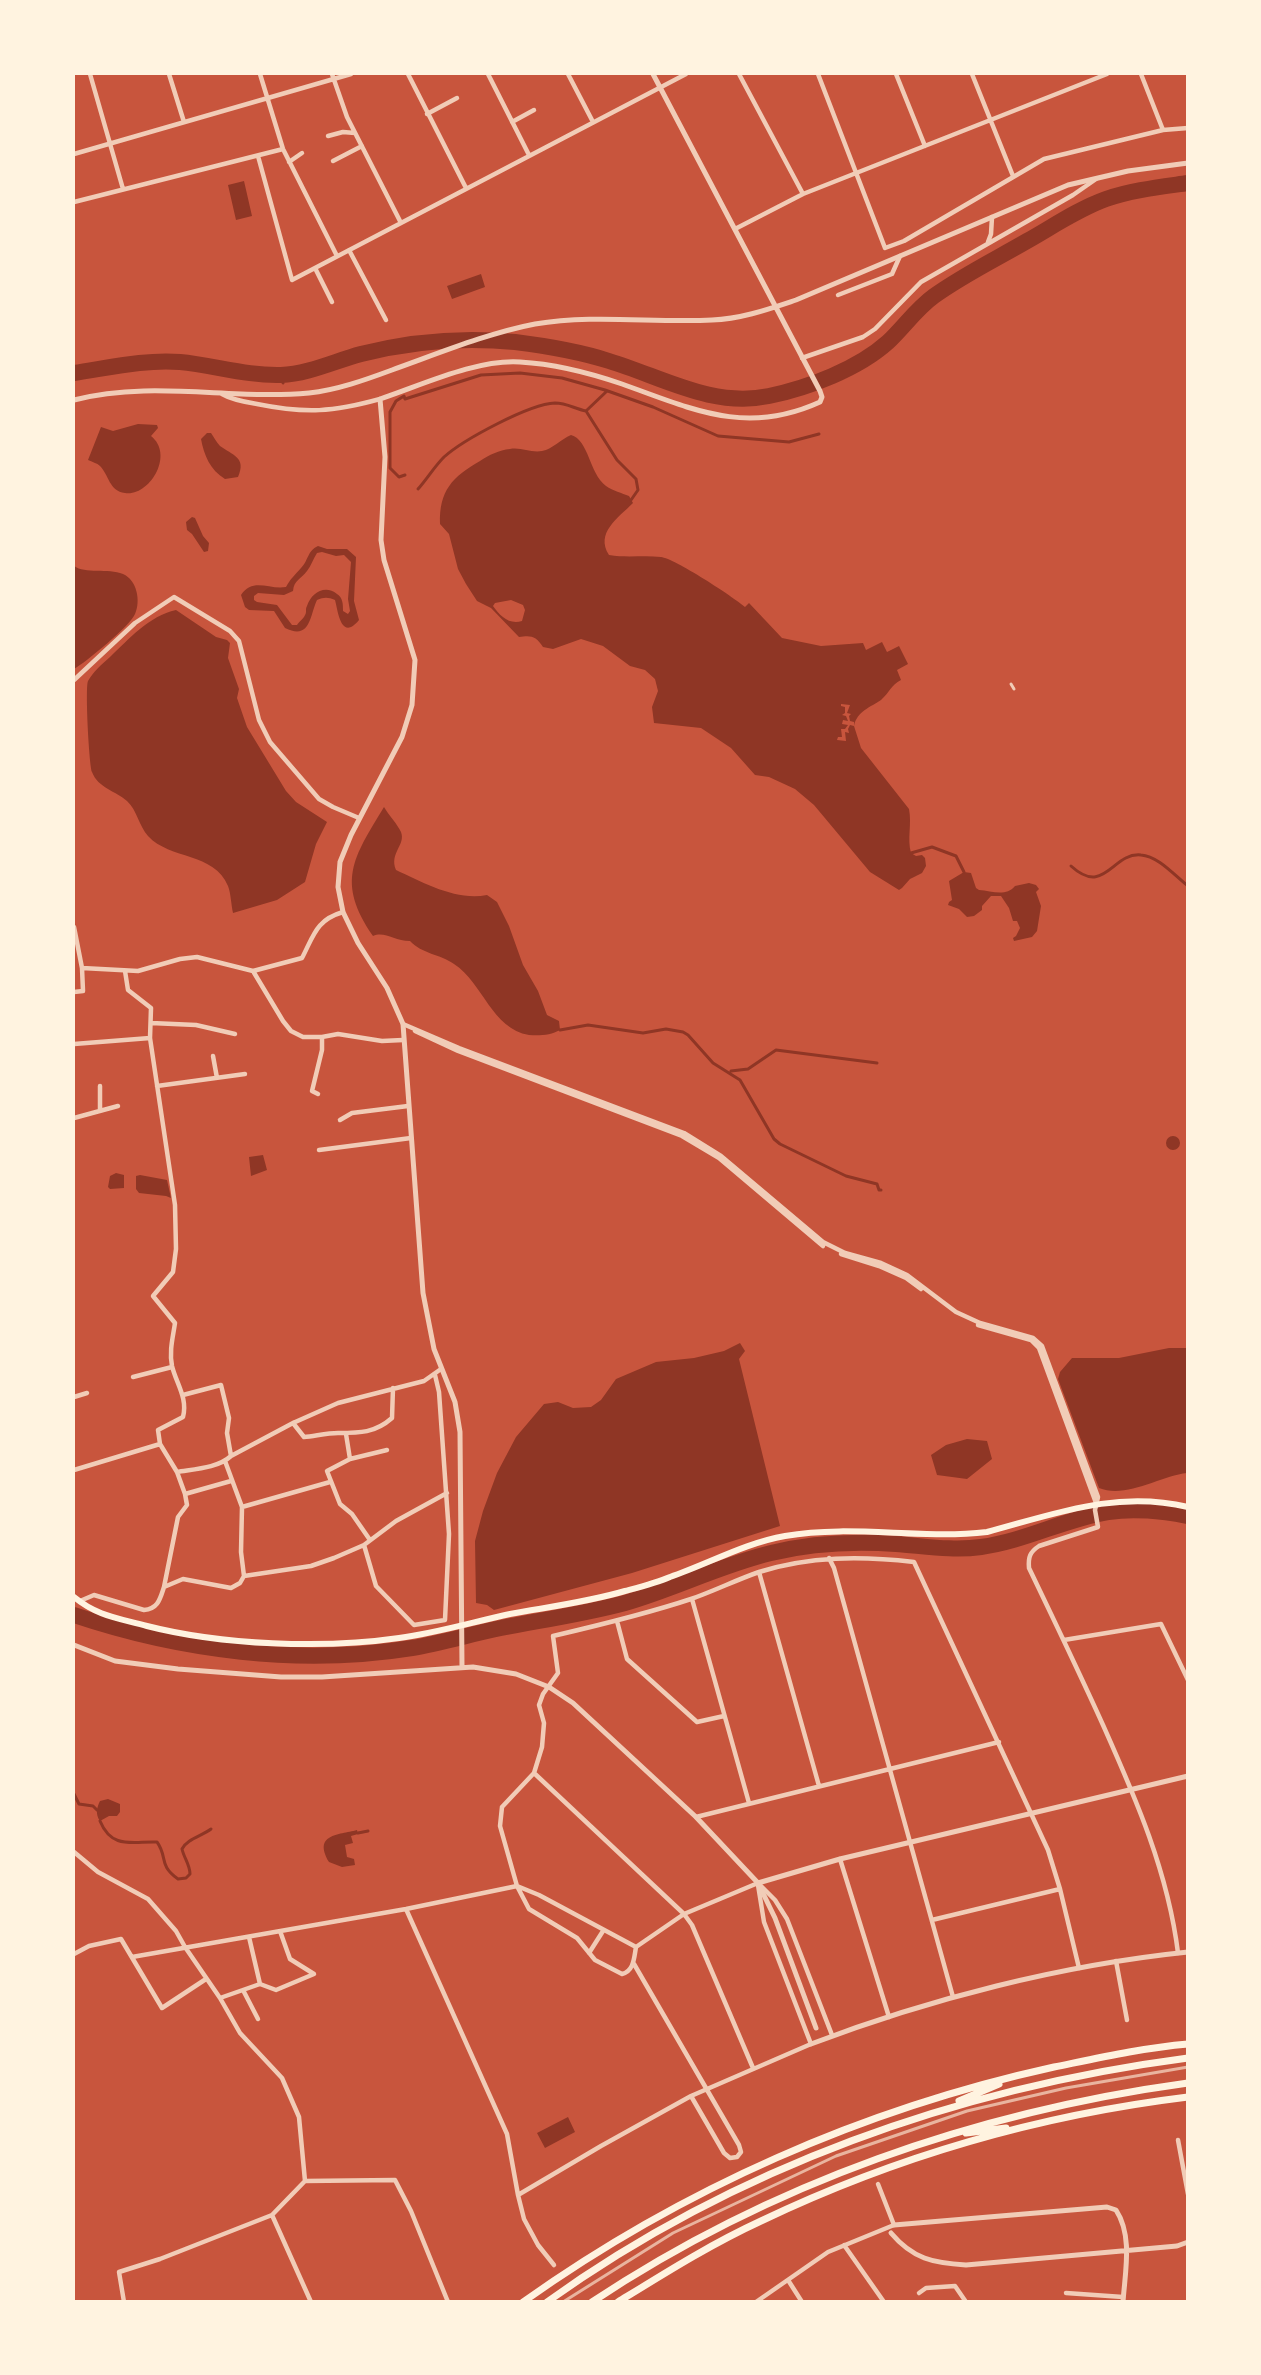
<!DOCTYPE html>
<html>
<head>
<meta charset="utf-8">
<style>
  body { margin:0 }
  #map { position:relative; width:1261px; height:2375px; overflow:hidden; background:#c8553d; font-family:"Exo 2",sans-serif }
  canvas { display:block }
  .frame { position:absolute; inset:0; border:75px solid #fff3e0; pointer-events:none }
</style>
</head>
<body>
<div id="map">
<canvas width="1261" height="2375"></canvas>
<div class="frame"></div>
</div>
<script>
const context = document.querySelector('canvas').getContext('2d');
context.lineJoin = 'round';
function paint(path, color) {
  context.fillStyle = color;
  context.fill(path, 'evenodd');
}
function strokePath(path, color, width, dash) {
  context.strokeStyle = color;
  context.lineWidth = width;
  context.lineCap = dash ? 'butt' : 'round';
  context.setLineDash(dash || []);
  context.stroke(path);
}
const water = new Path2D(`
  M244,181l8,35 -16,4 -8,-35z
  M481,274l4,13 -33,12 -5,-13z
  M138,424l19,1 1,3 -7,8c24,19 -2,61 -26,57 -16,-2 -16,-18 -25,-27 -3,-3 -8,-4 -12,-6l13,-33 12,4z
  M207,433h4c3,4 5,9 9,13 12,9 27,11 18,31l-13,2c-15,-9 -21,-24 -24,-40z
  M571,435c18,5 18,38 35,51 7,5 16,7 23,10l4,7c-15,15 -38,30 -24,52 18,3 35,0 52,2 13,1 74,41 84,50l4,-4 33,35 39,8 42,-3 3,7 16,-8 5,10 12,-6 9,18 -11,6 4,10c-10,5 -12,13 -20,20 -10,7 -24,11 -27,26l7,22 48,61c3,16 -2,29 2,44l5,3 6,-1 3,3 1,8 -4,7 -12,6 -8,9 -3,2 -29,-18 -56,-67 -19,-16 -26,-12 -14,-2 -24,-27 -30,-20 -47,-5 -2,-16 6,-16 -3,-12 -10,-9 -15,-4 -27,-20 -22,-7 -28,10 -10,-2c-7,-11 -12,-12 -24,-10l-28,-29 -14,-7 -11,-17 -8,-15 -9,-35 -9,-10c-1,-33 12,-47 40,-63 9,-6 19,-11 30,-12 11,-2 21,4 32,2 11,-2 19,-12 29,-16zM511,600l12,5 2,5 -3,11c-13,4 -22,-5 -29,-15l2,-3z
  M192,517l3,1 8,18 6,7 -1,8 -4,1 -12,-18 -5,-4 -1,-8z
  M318,546l9,3h20l9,8 -2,44 5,19c-18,22 -21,-9 -24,-20 -7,-3 -11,-3 -18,0 -7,14 -6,41 -32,28l-11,-17 -25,-1 -4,-3 -4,-12c12,-18 28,-5 45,-8 4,-8 9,-12 15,-19 8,-8 6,-17 17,-22zM322,552l14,4 8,-1 7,7 -3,37 2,12 -2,3 -5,-3c0,-7 0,-13 -6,-17 -12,-10 -26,-1 -30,12 -2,3 0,6 -2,9 -1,3 -6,7 -8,10h-5l-15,-20 -20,-3 -3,-2v-4l4,-3 26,2 9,-4c1,-11 8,-12 14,-20 4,-5 6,-12 10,-18z
  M74,566c11,8 34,2 49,8 14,6 18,27 12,40 -4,11 -50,49 -61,55z
  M176,610l40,27 11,3 3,3 -2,15 11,31 -2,9 10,29 39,64 10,11 31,20 -11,22 -11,38 -28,18 -44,13c-2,-9 -2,-19 -5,-27 -14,-34 -58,-26 -80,-50 -9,-10 -11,-26 -21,-35 -11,-10 -29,-13 -35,-29 -3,-9 -7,-85 -4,-91 5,-9 14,-17 22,-24 19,-18 39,-41 66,-47z
  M384,807c4,7 14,18 17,25 5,13 -12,21 -5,38 28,13 60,31 91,25l10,7 12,24 14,39 15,26 9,24 12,6 1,9c-9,5 -20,6 -31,5 -37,-6 -46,-52 -75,-71 -14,-10 -32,-10 -44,-23 -16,0 -25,-10 -37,-5 -37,-54 -20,-78 11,-129z
  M964,872l7,1 5,15 3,2c13,1 27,7 36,-4l14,-3 7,2 3,4 -3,3 5,14 -4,25 -5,6 -18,4 -1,-3 3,-2 4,-8 -3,-7h-4l-4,-13 -8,-12h-10l-9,10v4l-8,6 -7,1 -8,-8 -11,-4 1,-3 3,-2 -3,-19z
  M1166 1143a7 7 0 1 1 14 0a7 7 0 1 1-14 0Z
  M263,1155l4,15 -16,6 -2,-19z
  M116,1173l8,2v13l-14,1 -2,-2 2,-11z
  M140,1175l27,5 4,18 -5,-2 -27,-3 -3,-4v-13z
  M740,1343l5,8 -6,8 41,167 -148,47 -138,37 -7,-5 -11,-2 -1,-62 8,-30 14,-38 19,-36 28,-33 14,-2 15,6 18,-1 10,-7 15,-21 40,-17 38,-4 30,-7z
  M1169,1348h18v125c-27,3 -61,26 -88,15l-41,-109 2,-7 12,-14h47z
  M967,1439l20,2 5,18 -25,20 -30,-4 -6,-20 15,-10z
  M108,1799l12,5v8l-3,4h-8l-9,5c-5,-7 -3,-14 0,-20z
  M357,1830l1,4 -7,2 2,7 -8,2 2,12 7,2 1,6 -13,2 -13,-5c-16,-28 9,-27 28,-32z
  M568,2117l7,15 -30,16 -8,-15z`);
const pier = new Path2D(`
  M841,704l9,1 -3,8 4,1 -2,2 1,5 4,1v4l-4,-1 -2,4 1,4 -4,-1 1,9 -9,-1 1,-3h4l-1,-8h4l3,-4 -6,-1 1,-4 5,1 -2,-5 -4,-1 3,-2v-6l-4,-1z`);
const stream = new Path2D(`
  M281,375l2,8
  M607,391l-21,20 31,49 19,19 2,11 -7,10
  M405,475l-6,2 -9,-9v-56l6,-11 8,-5 1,3 76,-24 39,-2 42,5 43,12 48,17 65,29 71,6 30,-8
  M418,489c9,-10 16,-22 26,-32 19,-17 85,-53 111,-54 12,0 20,6 31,8
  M911,853l21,-6 24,9 8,16
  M1071,866c34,31 41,-14 70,-11 17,1 34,21 47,31
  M560,1030l28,-5 55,8 23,-4 17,3 5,3 25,28 27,17 34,59 6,5 66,32 31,8 2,6h2
  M731,1071l17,-2 28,-19 101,13
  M74,1794l5,10 14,2 4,4
  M100,1821c12,29 33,20 57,21 11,15 1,23 21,37l8,-1 4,-4c0,-9 -6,-16 -8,-25 5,-10 20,-13 29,-20
  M358,1833l10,-2`);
const river = new Path2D(`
  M74,373c34,-5 72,-14 106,-11 33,3 67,14 101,13 27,-1 54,-14 80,-21 51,-13 102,-17 154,-12 32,4 63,9 94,19 53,16 103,47 160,35 39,-8 89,-27 119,-54 16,-15 28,-33 46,-46 29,-21 62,-37 93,-55 25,-14 51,-32 79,-42 26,-9 54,-12 82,-16
  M74,1615c107,36 226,51 338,33 30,-5 59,-14 89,-20 41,-8 83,-14 124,-25 49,-14 96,-38 146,-50 41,-10 83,-12 125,-9 28,2 57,7 85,3 44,-6 84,-28 127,-35 27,-4 52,-1 80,4`);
const pedestrian = new Path2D(`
  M1011,684l3,5`);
const minor = new Path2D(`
  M90,74l33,115
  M169,74l15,48
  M260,74l23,75 54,107
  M332,74l15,43 54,106
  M408,74l58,114
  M488,74l41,81
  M568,74l25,48
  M739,74l64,120
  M818,74l67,174 19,-7 140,-82 119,-29 25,-2
  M896,74l29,72
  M972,74l41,102
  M1141,74l22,56
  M427,114l30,-16
  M512,122l22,-12
  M328,136l15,-4 12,1
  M74,154l277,-80
  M258,156l34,124 394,-206
  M333,161l29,-15
  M289,162l13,-9
  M74,202l209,-53
  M735,229l68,-35 304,-120
  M988,242l3,-8 1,-17
  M349,250l37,70
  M315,268l17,34
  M838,295l54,-21 8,-18
  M802,358l61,-21 12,-8 46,-47 152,-87 23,-16
  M222,394c10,6 23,8 35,10 49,10 76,8 123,-5
  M74,680l61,-57 39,-26 56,34 9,10 20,79 11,22 49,57 14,8 26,11
  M74,927l8,41 1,23 -9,1
  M82,968l56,3 42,-12 17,-2 56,14 49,-13c12,-23 14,-38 41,-46
  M125,971l3,19 23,18 -1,30 25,167 1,44 -3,23 -20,24 22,27c-2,14 -6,28 -3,43 4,17 16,32 11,51l-25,13 2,14
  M253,971l30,50 8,10 12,6h19l16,-3 44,7 21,-1
  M151,1023l45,2 39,9
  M403,1024l56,24 225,85 37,23 102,86 22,11 36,10 26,12 49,37 24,11 53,15 9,8 56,151 -3,13 3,17 -59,19c-9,6 -11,11 -10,22 25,52 50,104 74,157 33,74 65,147 75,228
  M415,1031l43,20 224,85 37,22 104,88
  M74,1044l76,-6
  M213,1056l4,22
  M100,1086v25
  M157,1086l88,-12
  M318,1094l-6,-3 10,-41v-13
  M74,1118l44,-12
  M340,1120l12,-7 56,-7
  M319,1150l92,-12
  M841,1254l38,12 27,12 15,11
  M978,1325l53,15 8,8 57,155
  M133,1377l39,-10
  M183,1395l38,-10 8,33 -2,15 4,23
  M74,1397l13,-4
  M293,1423l11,14c11,-1 23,-4 34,-4 22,0 37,0 54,-15l1,-30
  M346,1434l4,25
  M74,1470l86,-26 17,28c18,-3 41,-4 54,-16l62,-33 45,-20 86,-22 17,-12
  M177,1472l8,22 46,-13
  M242,1507l88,-25
  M370,1540l-18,-26 -12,-10 -13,-33 23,-12 37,-9
  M364,1545l12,41 38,39 31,-5 4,-86 -10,-142 -4,-17
  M829,1558l5,10 119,429
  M759,1572l60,214
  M244,1576l67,-10 23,-8 30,-13 32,-24 51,-28
  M164,1587l14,-70 9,-12 -2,-11
  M692,1599l57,204
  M80,1601l14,-6 50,15c14,-1 16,-11 20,-23l19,-8 48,9 9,-5 4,-7 -3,-24 1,-45 -17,-46
  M617,1621l10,38 70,63 27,-6
  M1064,1640l97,-16 27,56
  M534,1773l150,141 8,11 61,143
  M696,1817l303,-75
  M74,1852l24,20 50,27 28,32 9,16 35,51 40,-14 16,6 38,-16 -24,-15 -10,-28
  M840,1859l49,158
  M760,1885l15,15 12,19 45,116
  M406,1909l101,225 11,61 6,24 14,26 16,20
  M932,1920l128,-31
  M249,1937l11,47
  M636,1947l48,-33 74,-31
  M589,1953l14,-22
  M74,1954l15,-8 32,-7 41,69 44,-29
  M132,1957l274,-48 111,-23 22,9 97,52c-2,11 -2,24 -14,27l-27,-14 -18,-22 -48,-29 -12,-23 -17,-60 2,-19 32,-34 8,-26 2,-24 -5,-18 4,-11 15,-21 -5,-37c47,-11 93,-22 138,-37 23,-8 45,-19 68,-27 51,-16 102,-16 155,-10l134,288 12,39 19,79
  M1116,1961l11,59
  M634,1964l105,181 2,7 -4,5 -7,1 -6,-5 -33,-57
  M243,1990l15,29
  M1178,2140l10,54
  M305,2181l90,-1 16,31 37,91
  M518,2195l83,-49 90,-50 120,-52 -47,-122 -6,-37
  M272,2215l39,87
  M844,2245l40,57
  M788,2280l14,22
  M919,2293l7,-5 29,-2 11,16
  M1066,2293l57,4
  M124,2302l-5,-30 41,-13 112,-44 33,-34 -6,-64 -17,-39 -42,-45 -20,-35
  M756,2302l72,-50 66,-27 -16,-41`);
const tertiary = new Path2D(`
  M74,400c78,-20 156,0 235,-7 28,-3 56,-13 83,-23 45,-16 96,-37 143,-46 59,-10 118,-1 177,-4 29,-1 57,-11 84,-20l272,-115 60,-14 60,-8
  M74,1645l41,16 63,8 103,8h41l151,-10 43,7 33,13 24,16 123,114 62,66 17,35 41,110
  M462,1667l-2,-235 -5,-30 -21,-53 -11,-56 -20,-269 -16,-36 -29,-45 -15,-31 -5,-25 2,-25 11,-27 51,-98 10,-32 3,-45 -31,-100 -3,-20 4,-83 -5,-58c42,-14 97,-40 140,-37 35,2 70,11 102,22 70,25 124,52 198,18l2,-5 -2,-6 -167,-317
  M758,1883l82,-24 348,-83
  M811,2044c118,-45 251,-79 377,-92
  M894,2225l213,-18 9,3c17,26 9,62 7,92
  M891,2233c22,26 42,30 75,32l211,-19 11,-4`);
const secondary = new Path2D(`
  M74,1597c23,19 44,21 73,29 74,19 177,23 252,12 38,-5 74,-16 111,-24 38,-7 78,-12 115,-23 15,-4 31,-8 45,-14 38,-13 75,-34 115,-41 67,-12 135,4 202,-4 68,-18 129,-42 201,-25`);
const trunk = new Path2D(`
  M959,2101l40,-17
  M966,2133l40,-5
  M523,2302c159,-113 340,-193 531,-235 44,-9 88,-19 134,-23
  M547,2302c188,-135 412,-214 641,-244
  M592,2302c179,-119 384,-190 596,-219
  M618,2302c47,-29 93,-58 143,-81 134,-64 279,-106 427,-124`);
const rail = new Path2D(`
  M563,2302l110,-69 163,-77 131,-45 99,-23 122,-21`);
paint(water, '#8f3625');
paint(pier, '#c8553d');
strokePath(stream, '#8f3625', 3);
strokePath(river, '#8f3625', 16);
strokePath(pedestrian, '#f1ccb7', 3);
strokePath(minor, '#f1ccb7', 4.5);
strokePath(tertiary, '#f1ccb7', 5);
strokePath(secondary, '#fff3e0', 6);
strokePath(trunk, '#fff3e0', 7);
strokePath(rail, '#e9b49f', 3);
</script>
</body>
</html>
